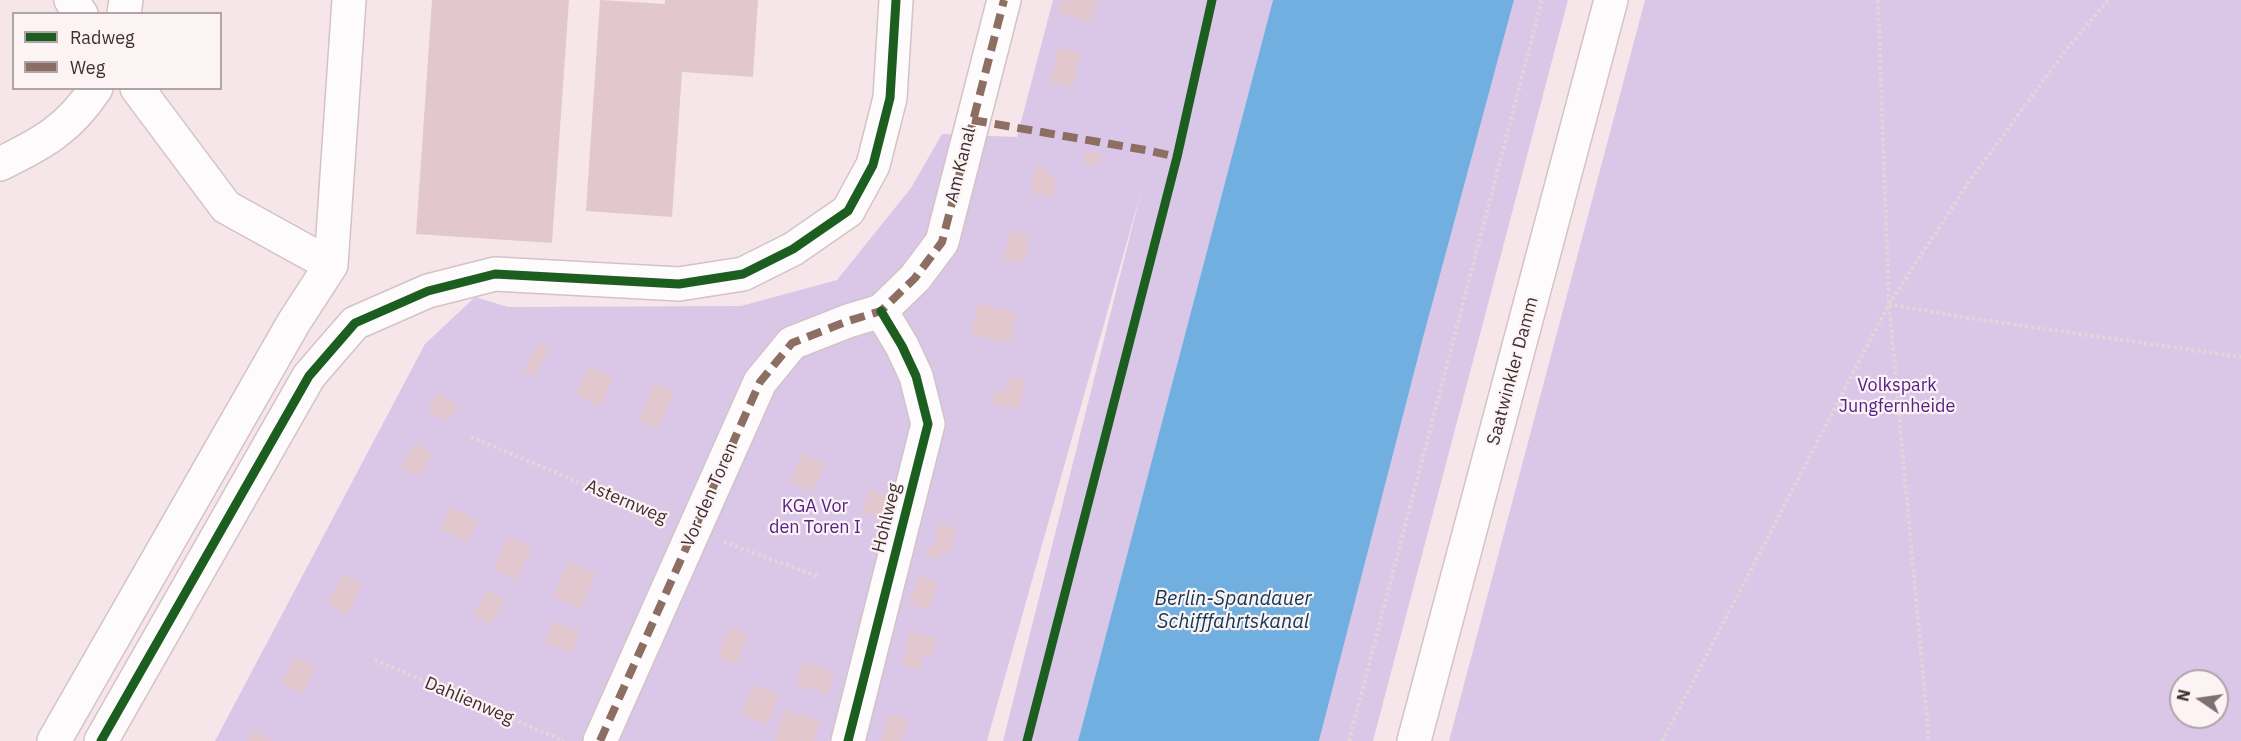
<!DOCTYPE html>
<html>
<head>
<meta charset="utf-8">
<style>
  body { margin:0 }
  #map { position:relative; width:2241px; height:741px; overflow:hidden; background:#f6e6ea; font-family:"IBM Plex Sans",sans-serif }
  canvas { display:block }
  .legend { position:absolute; left:12px; top:12px; width:210px; height:78px; box-sizing:border-box; background:#fcf3f5; border:2px solid #b0a4a7; margin:0; padding:8px 10px; list-style:none; font-size:18px; color:#3f2e32 }
  .legend li { display:flex; align-items:center; gap:12px; height:30px }
  .legend b { width:30px; border:2px solid #b0a4a7 }
  .north { position:absolute; left:2169px; top:669px; width:60px; height:60px; box-sizing:border-box; background:#fcf3f5; border:2px solid #b0a4a7; border-radius:50%; rotate:283deg; font-size:16px; font-weight:700; line-height:24px; text-align:center; color:#3f2e32 }
  .north::after { content:''; display:block; margin:auto; width:21px; height:27px; background:#7f6e72; clip-path:polygon(50% 0,100% 100%,50% 72%,0 100%) }
</style>
</head>
<body>
<div id="map">
<canvas width="2241" height="741"></canvas>
<ul class="legend">
<li><b style="height:8px;background:#1b5e20"></b>Radweg</li>
<li><b style="height:8px;background:#8d6e63"></b>Weg</li>
</ul>
<div class="north">N</div>
</div>
<script>
const context = document.querySelector('canvas').getContext('2d');
context.lineJoin = 'round';
function paint(path, color) {
  context.fillStyle = color;
  context.fill(path, 'evenodd');
}
function strokePath(path, color, width, dash) {
  context.strokeStyle = color;
  context.lineWidth = width;
  context.lineCap = dash ? 'butt' : 'round';
  context.setLineDash(dash || []);
  context.stroke(path);
}
function drawText(font, color, halo, rows, align = 'center') {
  context.font = font + ' "IBM Plex Sans",sans-serif';
  context.lineWidth = 4.5;
  context.setLineDash([]);
  context.textBaseline = 'middle';
  context.strokeStyle = halo;
  context.fillStyle = color;
  for (const [text, x, y, turn = 0] of rows) {
    context.save();
    context.translate(x, y);
    context.rotate((+turn || 0) * Math.PI / 180);
    context.textAlign = isNaN(turn) ? turn : align;
    if (halo) context.strokeText(text, 0, 0);
    context.fillText(text, 0, 0);
    context.restore();
  }
}
const green = new Path2D(`
  M1053,0h220l-195,741h-75l138,-549 -154,549h-772l210,-397 50,-47 33,10 233,-1 96,-26 74,-92 31,-54 75,3z
  M1514,0h54l-195,741h-54l104,-403z
  M1645,0h596v741h-792zM2181,681h36v36h-36z`);
const water = new Path2D(`
  M1273,0h241l-91,338 -104,403h-241z`);
const building = new Path2D(`
  M432,0h137l-17,243 -136,-9z
  M600,0l65,4v-4h93l-5,77 -71,-5 -10,145 -86,-6z
  M1061,0h36l-5,22 -34,-9z
  M1058,48l22,5 -7,34 -23,-5z
  M1085,151l15,2 -1,12 -15,-2z
  M1036,166l13,3 -1,6 8,2 -4,20 -21,-4z
  M1010,231l20,5 -6,28 -21,-4z
  M977,304l39,8 -6,31 -39,-8z
  M539,342l11,6 -15,29 -12,-6z
  M590,365l24,13 -15,29 -24,-14z
  M1007,377l18,3 -6,29 -27,-5 3,-14 9,2z
  M654,383l20,8 -15,38 -20,-8z
  M437,393l21,11 -10,18 -20,-10z
  M415,443l18,11 -14,23 -18,-10z
  M802,453l24,11 -13,28 -23,-10z
  M869,490l29,8 -5,23 -31,-8z
  M451,507l27,14 -11,22 -27,-14z
  M939,524l17,4 -6,24 -7,-2 -3,9 -15,-4 3,-9 6,2z
  M509,536l23,12 -16,32 -23,-11z
  M569,561l27,12 -15,36 -28,-12z
  M343,574l20,10 -16,30 -20,-10z
  M918,576l20,6 -9,28 -20,-6z
  M487,590l18,10 -14,24 -18,-10z
  M553,621l27,10 -8,22 -27,-10z
  M730,627l18,7 -12,31 -19,-8z
  M909,632l27,6 -4,18 -8,-2 -4,16 -18,-4z
  M295,657l21,11 -13,26 -21,-11z
  M803,662l31,9 -6,23 -32,-9z
  M753,685l26,10 -12,30 -26,-10z
  M784,710l36,10 -6,21h-39z
  M889,714l19,5 -6,22h-21z
  M254,730l19,11h-26z`);
const path = new Path2D(`
  M1878,0l11,304 40,437
  M1889,304l79,14 273,39
  M471,437l193,81
  M724,542l93,34
  M375,660l189,81
  M1349,741l193,-741
  M1662,741l227,-437 84,-128 93,-126 42,-50`);
const minor = new Path2D(`
  M71,0l10,14
  M124,14l2,-14
  M137,88l89,119 105,58
  M0,164c43,-21 69,-35 96,-76
  M54,741l240,-419 37,-57 18,-265
  M101,741l208,-365 46,-53 73,-32 67,-17 184,10 64,-10 50,-25 55,-38 25,-46 17,-67 6,-98
  M600,741l160,-359 32,-39 56,-22 33,-10 34,-33 27,-36 62,-242
  M848,741l80,-317 -12,-48 -14,-30 -21,-35`);
const major = new Path2D(`
  M1414,741l197,-741`);
const quiet = new Path2D(`
  M972,120l179,31 26,6
  M600,741l160,-359 32,-39 56,-22 33,-10 34,-33 27,-36 62,-242`);
const cycleway = new Path2D(`
  M101,741l208,-365 46,-53 73,-32 67,-17 184,10 64,-10 50,-25 55,-38 25,-46 17,-67 6,-98
  M848,741l80,-317 -12,-48 -14,-30 -21,-35
  M1027,741l150,-584 35,-157`);
const streetNames = [
  ["Am Kanal",961,165,-76],
  ["Saatwinkler Damm",1513,371,-75],
  ["Vor den Toren",710,495,-66],
  ["Asternweg",626,502,23],
  ["Hohlweg",887,518,-76],
  ["Dahlienweg",469,701,23]
];
const parkNames = [
  ["Volkspark",1897,386],
  ["Jungfernheide",1897,407],
  ["KGA Vor",815,507],
  ["den Toren I",815,528]
];
const waterNames = [
  ["Berlin-Spandauer",1233,599],
  ["Schifffahrtskanal",1233,622]
];
paint(green, '#dac7e8');
paint(water, '#70afdf');
paint(building, '#e3c7cf');
strokePath(minor, '#d3c3c7', 36);
strokePath(major, '#d3c3c7', 36);
strokePath(path, '#ddd8da', 4, [3, 3]);
strokePath(minor, '#fefbfc', 33);
strokePath(major, '#fefbfc', 33);
strokePath(quiet, '#8d6e63', 8, [15, 8]);
strokePath(cycleway, '#1b5e20', 9);
drawText('18px', '#3f2e32', '#fcf3f5', streetNames);
drawText('18px', '#57218a', '#fcf3f5', parkNames);
drawText('italic 20px', '#113854', '#fcf3f5', waterNames);
</script>
</body>
</html>
